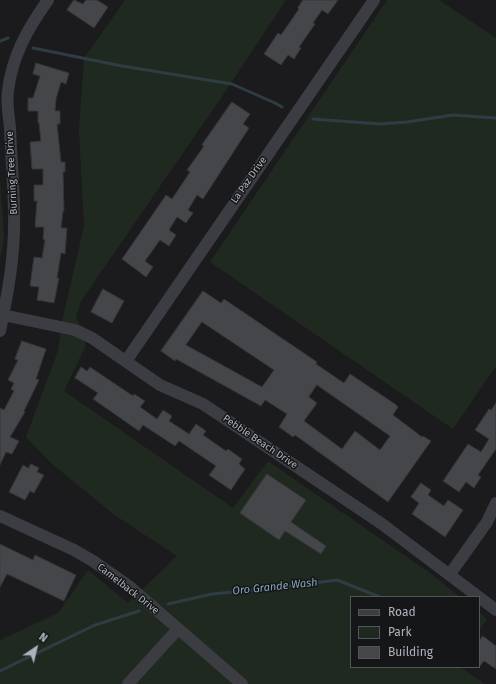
<!DOCTYPE html>
<html>
<head>
<meta charset="utf-8">
<style>
  body { margin:0 }
  #map { position:relative; width:496px; height:684px; overflow:hidden; background:#1b1b1d; font-family:"Fira Sans",sans-serif }
  canvas { display:block }
  .legend { position:absolute; left:350px; top:596px; width:130px; height:72px; box-sizing:border-box; background:#151618; border:1px solid #52555a; margin:0; padding:5px 7px; list-style:none; font-size:12px; color:#adb3bd }
  .legend li { display:flex; align-items:center; gap:8px; height:20px }
  .legend b { width:20px; border:1px solid #52555a }
  .north { position:absolute; left:16px; top:628px; width:40px; height:40px; -webkit-text-stroke:3px #151618; paint-order:stroke; rotate:35deg; font-size:11px; font-weight:700; line-height:16px; text-align:center; color:#adb3bd }
  .north::after { content:''; display:block; margin:auto; width:14px; height:18px; background:#adb3bd; clip-path:polygon(50% 0,100% 100%,50% 72%,0 100%) }
</style>
</head>
<body>
<div id="map">
<canvas width="496" height="684"></canvas>
<ul class="legend">
<li><b style="height:5px;background:#3b3d42"></b>Road</li>
<li><b style="height:11px;background:#202920"></b>Park</li>
<li><b style="height:11px;background:#45464a"></b>Building</li>
</ul>
<div class="north">N</div>
</div>
<script>
const context = document.querySelector('canvas').getContext('2d');
context.lineJoin = 'round';
function paint(path, color) {
  context.fillStyle = color;
  context.fill(path, 'evenodd');
}
function strokePath(path, color, width, dash) {
  context.strokeStyle = color;
  context.lineWidth = width;
  context.lineCap = dash ? 'butt' : 'round';
  context.setLineDash(dash || []);
  context.stroke(path);
}
function drawText(font, color, halo, rows, align = 'center') {
  context.font = font + ' "Fira Sans",sans-serif';
  context.lineWidth = 3;
  context.setLineDash([]);
  context.textBaseline = 'middle';
  context.strokeStyle = halo;
  context.fillStyle = color;
  for (const [text, x, y, turn = 0] of rows) {
    context.save();
    context.translate(x, y);
    context.rotate((+turn || 0) * Math.PI / 180);
    context.textAlign = isNaN(turn) ? turn : align;
    if (halo) context.strokeText(text, 0, 0);
    context.fillText(text, 0, 0);
    context.restore();
  }
}
const green = new Path2D(`
  M125,0h161l-63,95 -142,206 -5,16 10,28 -22,46 169,117 35,-47 162,112 30,24h-109v70h109l25,17h-485v-44l58,-27 30,-43 40,33 49,-47 -61,-40 -64,-52 -26,-27 32,-86 5,-34 21,-91 -5,-96 5,-72z
  M387,0h52l57,38v328l-43,63 -243,-167z
  M0,177l4,60 -4,23z
  M479,612l8,7 -8,11z`);
const stream = new Path2D(`
  M0,41l8,-3
  M33,48l89,18 110,18 43,19 7,4
  M313,119l67,5 27,-2 46,-7 43,3
  M168,604l44,-10 54,-5 71,-9 43,17
  M0,671l95,-46 44,-14`);
const building = new Path2D(`
  M74,0l9,4 3,-4h11l11,7 -14,21 -27,-18z
  M303,0h35l-10,14 -6,-4 -9,13 2,1 -16,23 2,1 -7,11 -6,-4 -7,10 -17,-11 14,-21 3,2 18,-26 -1,-1z
  M36,63l33,10 -3,11 -5,-2 -5,17 -1,12h5v13h-3l4,38h4v10h-2l1,39h-1l-2,17h6l-2,26 -4,-1 -4,25h2l-5,25 -17,-3 2,-13 -9,-1 4,-29 8,1 3,-18 -2,-1 1,-12h-9l2,-26h-3v-16h9v-16h-11l-2,-27 11,-1 -2,-18h-1v-12h-10v-13h5l7,-22 -7,-2z
  M232,102l18,12 -7,10 6,4 -46,71 -6,-4 -9,15 5,3 -7,10 -9,-6 -8,13 7,5 -7,11 -9,-6 -15,21 8,6 -7,10 -24,-18 44,-64 6,4 18,-27 -3,-2 17,-24 -2,-1z
  M103,289l21,12 -12,22 -21,-11z
  M203,291l18,12 3,-4 93,63 -1,2 28,19 6,-9 45,30 3,3 -5,8 29,22 1,-1 8,5 -43,61 -93,-67 -2,2 -14,-10 8,-13 -22,-14 -4,6 -85,-47 -1,2 -14,-10zM202,322l72,48 -12,17 -76,-42zM317,385l73,51 -10,14 -25,-19 -13,18 -38,-28 13,-18 -8,-6z
  M22,341l24,8 -10,30 3,1 -15,31 1,1 -15,25 9,4 -7,13 -6,-2 -6,13v-57l4,2 10,-19 -3,-2 3,-6 -6,-3 10,-20 -3,-1z
  M81,367l6,4 3,-4 43,29 1,-2 11,7 -5,6 17,12 6,-9 9,6 -3,5 20,13 7,-10 10,7 -3,4 23,16 2,-2 14,10 -3,5 6,5 -14,21 -22,-15 7,-9 -37,-25 -4,5 -32,-21 -4,6 -46,-32 5,-6 -23,-15z
  M496,403v46l-18,26 3,2 -7,11 -8,-6 -7,10 -16,-11 25,-37 13,8 8,-13 -14,-9 14,-21 2,1z
  M31,464l8,4 -2,4 7,3 -10,18 -4,-2 -5,9 -16,-8 14,-27 5,3z
  M267,474l39,26 -15,22 35,24 -5,8 -36,-23 -6,9 -39,-27z
  M421,483l10,7 -3,5 16,11 4,-6 15,10 -18,27 -33,-23 7,-11 -8,-6z
  M0,544l33,16 2,-5 41,20 -12,26 -57,-27 -7,13z
  M483,636l13,10v23l-12,-8 -5,6v-26z`);
const minor = new Path2D(`
  M3,315l72,15 17,8 68,47 43,19 179,120 114,86
  M0,331c8,-38 15,-77 14,-115 0,-30 -3,-59 -4,-88 -1,-12 -4,-25 -2,-37 4,-35 20,-63 40,-91
  M126,361l248,-361
  M0,516l74,34 19,11 37,26 112,97
  M450,574l37,-52 9,-19
  M128,684l50,-55`);
const streetNames = [
  ["Burning Tree Drive",12,173,-93],
  ["La Paz Drive",249,180,-55],
  ["Pebble Beach Drive",260,442,34],
  ["Camelback Drive",128,589,38]
];
const waterNames = [
  ["Oro Grande Wash",275,587,-6]
];
paint(green, '#202920');
strokePath(stream, '#2f3c43', 3);
paint(building, '#45464a');
strokePath(building, '#343539', 1);
strokePath(minor, '#3b3d42', 12);
drawText('10px', '#adb3bd', '#151618', streetNames);
drawText('italic 11px', '#83a5b9', '#151618', waterNames);
</script>
</body>
</html>
